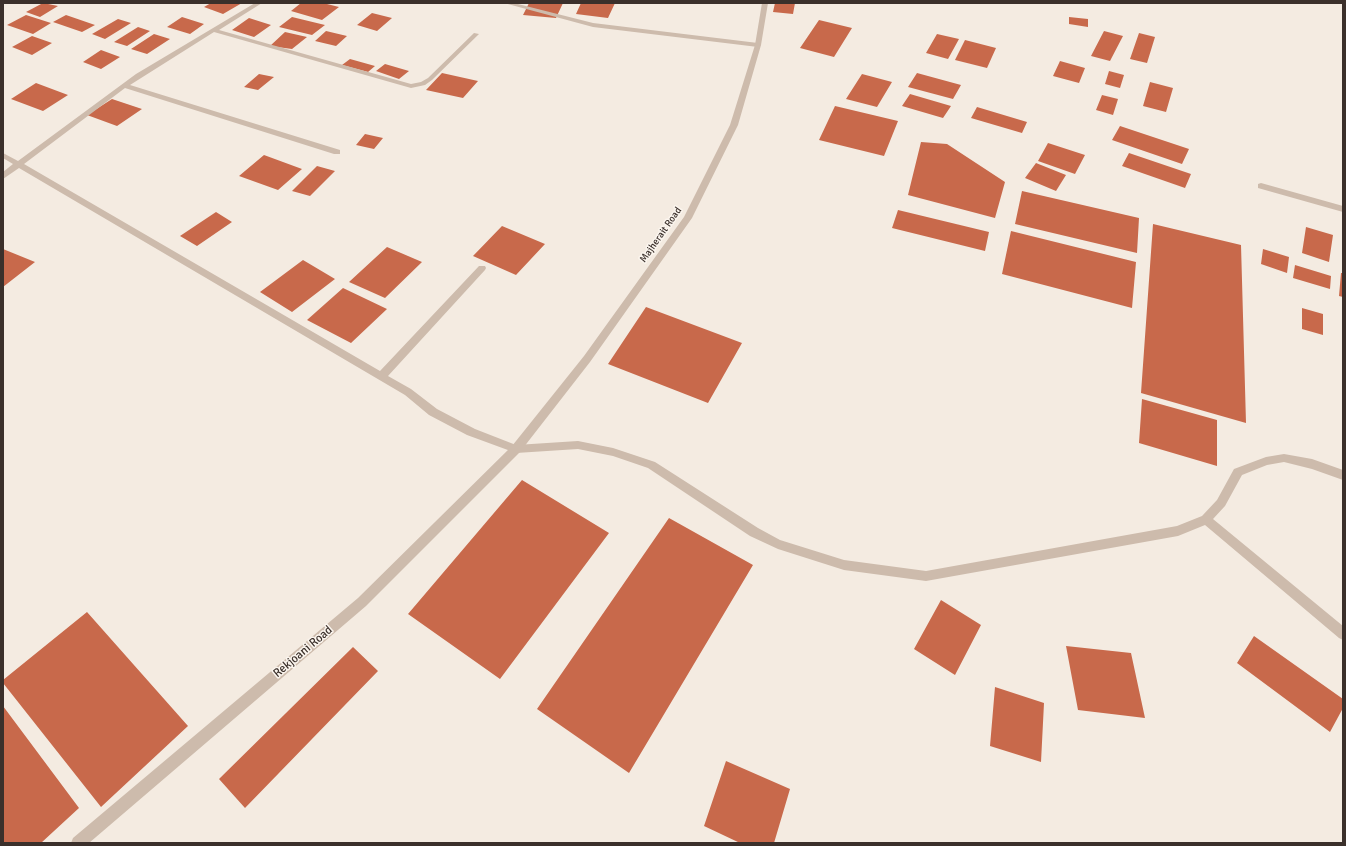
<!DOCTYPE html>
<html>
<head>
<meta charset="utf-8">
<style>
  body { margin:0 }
  #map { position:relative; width:1346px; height:846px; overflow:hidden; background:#f4ebe1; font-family:Signika,sans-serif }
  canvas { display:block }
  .frame { position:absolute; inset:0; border:4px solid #3b302b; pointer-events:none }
</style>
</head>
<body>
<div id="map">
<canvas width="1346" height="846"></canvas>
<div class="frame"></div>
</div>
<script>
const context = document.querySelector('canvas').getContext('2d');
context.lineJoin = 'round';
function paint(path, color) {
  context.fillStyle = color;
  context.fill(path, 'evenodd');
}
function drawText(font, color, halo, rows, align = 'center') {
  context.font = font + ' Signika,sans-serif';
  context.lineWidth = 3;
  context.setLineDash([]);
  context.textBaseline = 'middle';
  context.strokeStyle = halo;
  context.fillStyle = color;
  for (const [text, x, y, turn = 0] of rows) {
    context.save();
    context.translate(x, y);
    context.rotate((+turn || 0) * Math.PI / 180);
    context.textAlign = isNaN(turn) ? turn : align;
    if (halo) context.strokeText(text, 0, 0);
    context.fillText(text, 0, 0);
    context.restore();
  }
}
const building = new Path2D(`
  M43,3l15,3 -18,11 -14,-5z
  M211,3h31l-19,11 -19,-7z
  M301,3h22l16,4 -17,13 -31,-9z
  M529,3h34l-7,15 -33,-3z
  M581,3h34l-7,15 -32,-4z
  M775,3h20l-2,11 -20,-2z
  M372,13l20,5 -15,13 -20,-6z
  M26,15l25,8 -18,11 -26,-9z
  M66,15l29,10 -13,7 -29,-10z
  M182,17l22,7 -14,10 -23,-7z
  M292,17l33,8 -13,10 -33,-8z
  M1069,17l19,2v8l-19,-3z
  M249,18l22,7 -17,12 -22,-7z
  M118,19l13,4 -26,16 -13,-5z
  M819,20l33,8 -18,29 -34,-9z
  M138,27l12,4 -23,15 -13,-4z
  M326,31l21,5 -11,10 -21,-5z
  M1104,31l19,5 -13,25 -19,-5z
  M285,32l22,5 -15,12 -22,-3z
  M1139,33l16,4 -8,26 -17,-4z
  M154,34l16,5 -23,15 -16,-5z
  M937,34l22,5 -11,20 -22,-6z
  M32,36l20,7 -20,12 -20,-8z
  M965,40l31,8 -9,20 -32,-8z
  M101,50l19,7 -19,12 -18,-7z
  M350,59l25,7 -7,6 -26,-7z
  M1060,61l25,7 -6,15 -26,-7z
  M385,64l24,7 -10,8 -23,-8z
  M1109,71l15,4 -4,13 -15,-4z
  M442,73l36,8 -15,17 -37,-8z
  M917,73l44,12 -8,14 -45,-12z
  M259,74l15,3 -16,13 -14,-3z
  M862,74l30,8 -15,25 -31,-8z
  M1150,82l23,6 -7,24 -23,-6z
  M36,83l32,12 -25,16 -32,-12z
  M910,94l41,12 -8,12 -41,-12z
  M1102,95l16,4 -5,16 -17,-5z
  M112,99l30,10 -25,17 -30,-11z
  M835,106l63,15 -14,35 -65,-16z
  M977,107l50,15 -5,11 -51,-15z
  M1120,126l69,23 -7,15 -70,-24z
  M365,134l18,4 -9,11 -18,-4z
  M921,142l26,2 58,38 -10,36 -87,-23z
  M1048,143l37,12 -10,19 -37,-13z
  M1129,153l62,21 -6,14 -63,-22z
  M264,155l38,14 -24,21 -39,-14z
  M1036,163l30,12 -10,16 -31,-13z
  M317,166l18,5 -25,25 -18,-5z
  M1022,191l117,27 -2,35 -122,-29z
  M898,210l91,22 -4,19 -93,-23z
  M216,212l16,10 -35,24 -17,-10z
  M1153,224l88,21 5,178 -105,-30z
  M502,226l43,18 -29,31 -43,-19z
  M1306,227l27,8 -4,27 -27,-9z
  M1011,231l125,31 -4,46 -130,-34z
  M387,247l35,15 -37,36 -36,-16z
  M3,249l32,13 -32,25z
  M1263,249l26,8 -2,16 -26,-9z
  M303,260l32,19 -43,33 -32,-20z
  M1295,265l36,11 -1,13 -37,-11z
  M1341,273h2v24l-4,-1z
  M343,288l44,21 -36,34 -44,-23z
  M646,307l96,36 -34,60 -100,-39z
  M1302,308l21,6v21l-21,-6z
  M1142,399l75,21v46l-78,-23z
  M522,480l87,53 -109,146 -92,-65z
  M669,518l84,47 -124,208 -92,-64z
  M941,600l40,25 -26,50 -41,-26z
  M87,612l101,114 -87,81 -98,-124v-3z
  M1254,636l89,63v9l-13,24 -93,-69z
  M1066,646l65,7 14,65 -67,-8z
  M353,647l25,24 -133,137 -26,-29z
  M995,687l49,16 -3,59 -51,-16z
  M3,706l76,102 -38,35h-38z
  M726,761l64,28 -16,54h-34l-36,-17z`);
const minor = new Path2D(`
  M255,3h7l-43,27 192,54 10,-2 7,-4 46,-45 5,1 -47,46 -7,5 -14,3 -197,-56 -84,53 210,65v4h-6l-209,-66 -101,76 356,207 99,-105h6l1,2 -1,2 -97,106 23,13 26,20 38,20 41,16 62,-4 35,7 42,14 103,66 22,12 64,20 82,11 251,-45 25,-10 15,-16 17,-31 32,-12 18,-3 28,5 31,11v10l-31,-11 -28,-7 -17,3 -25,10 -17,31 -12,13 130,107v14l-4,-2 -134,-113 -27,11 -252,45 -82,-11 -66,-21 -28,-13 -102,-68 -35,-12 -35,-7 -62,4 -49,-18 -38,-20 -24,-20 -386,-227 -16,11v-7l10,-8 -10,-6v-5l15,8 118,-87z
  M504,3h10l79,20 165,20 3,2 -3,2 -165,-20z
  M1261,183l82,23v6l-85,-24v-4z`);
const tertiary = new Path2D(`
  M762,3h6l-7,42 -23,80 -46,93 -102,144 -70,90 -154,154 -277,237h-18l2,-5 285,-240 154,-152 72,-90 100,-139 46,-92 25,-80z`);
const streetNames = [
  ["Majherait Road",661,235,-55]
];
const nearStreetnames = [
  ["Rekjoani Road",303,652,-40]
];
paint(building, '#c8694b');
paint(minor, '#cdbbac');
paint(tertiary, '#cdbbac');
drawText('10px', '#3b302b', '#fbf5ee', streetNames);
drawText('12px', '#3b302b', '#fbf5ee', nearStreetnames);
</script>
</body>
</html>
